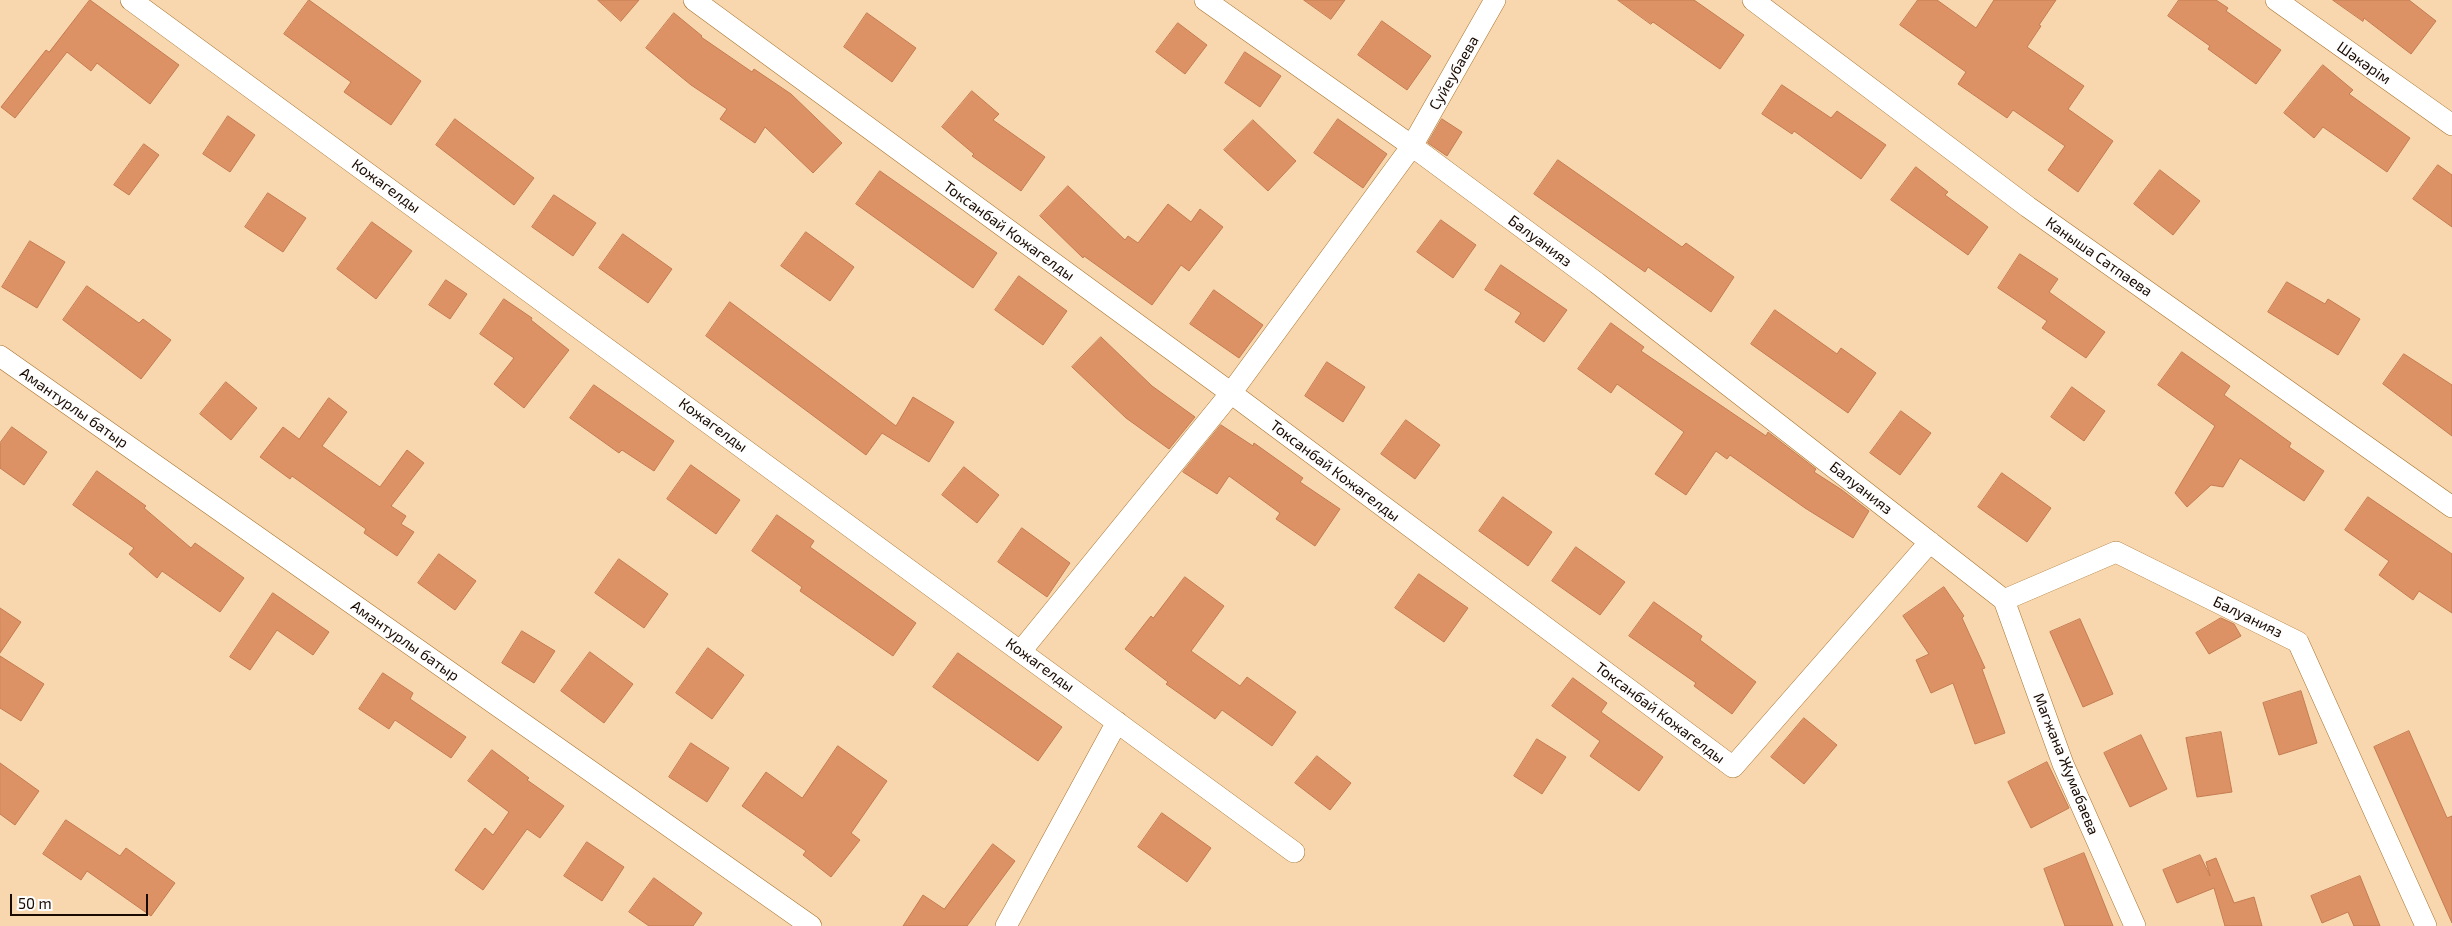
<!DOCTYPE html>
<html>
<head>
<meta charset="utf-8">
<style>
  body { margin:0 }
  #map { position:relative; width:2452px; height:926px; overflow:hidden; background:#f8d6ae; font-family:"Exo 2",sans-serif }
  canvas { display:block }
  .scale { position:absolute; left:10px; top:894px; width:138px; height:22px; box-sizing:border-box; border:2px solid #190a00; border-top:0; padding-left:6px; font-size:15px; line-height:18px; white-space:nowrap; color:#190a00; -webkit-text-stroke:4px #fdfdfd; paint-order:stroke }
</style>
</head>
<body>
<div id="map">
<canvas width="2452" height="926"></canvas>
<div class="scale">50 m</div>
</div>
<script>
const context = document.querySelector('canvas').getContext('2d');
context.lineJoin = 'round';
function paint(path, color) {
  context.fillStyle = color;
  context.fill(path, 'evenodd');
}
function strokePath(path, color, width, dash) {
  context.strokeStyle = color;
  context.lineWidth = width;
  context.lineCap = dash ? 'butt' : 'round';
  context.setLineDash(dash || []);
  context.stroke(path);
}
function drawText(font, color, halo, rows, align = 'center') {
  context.font = font + ' "Exo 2",sans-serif';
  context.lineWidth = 4;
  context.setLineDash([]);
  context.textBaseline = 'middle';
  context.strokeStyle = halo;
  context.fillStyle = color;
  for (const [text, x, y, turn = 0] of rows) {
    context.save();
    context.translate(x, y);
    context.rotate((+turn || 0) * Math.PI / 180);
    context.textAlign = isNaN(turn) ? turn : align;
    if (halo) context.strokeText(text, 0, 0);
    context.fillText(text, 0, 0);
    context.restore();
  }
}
const building = new Path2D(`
  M90,0l89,65 -29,39 -53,-41 -6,8 -24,-19 -52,66 -14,-11 45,-57 3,2z
  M309,0l112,81 -30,44 -47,-33 7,-10 -67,-48z
  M598,0h41l-18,21z
  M1304,0h41l-14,19z
  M1618,0h76l50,35 -24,34 -67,-47 -2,2z
  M1918,0h19l39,28 18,-28h62l-17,25 2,1 -14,21 57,39 -16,23 45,32 -35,51 -30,-22 17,-24 -52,-36 -6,8 -49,-34 8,-12 -66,-47z
  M2179,0h37l12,8 -2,3 55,39 -25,34 -48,-35 2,-3 -42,-30z
  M2333,0h76l27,21 -25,33 -47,-36 -1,3z
  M674,13l28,23 -1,1 51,35 2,-3 37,25 51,49 -29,30 -48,-46 -10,16 -35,-24 7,-10 -36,-24 -45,-37z
  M867,13l49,35 -24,34 -48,-35z
  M1382,21l49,35 -24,34 -49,-35z
  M1178,23l29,22 -22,29 -29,-22z
  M1245,52l36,24 -21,31 -35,-24z
  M2323,65l30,25 -4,4 61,44 -23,34 -64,-45 -9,11 -30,-25z
  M1782,85l49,33 6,-7 49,34 -25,34 -67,-48 -2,3 -30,-20z
  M972,91l27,23 -6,6 52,37 -24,34 -49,-35 2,-2 -32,-27z
  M228,116l27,19 -25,37 -27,-18z
  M455,119l79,59 -20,27 -78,-60z
  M1338,119l49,35 -24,34 -49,-35z
  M1442,119l20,13 -15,24 -19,-13z
  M1253,120l43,41 -28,30 -44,-41z
  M144,144l15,11 -30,40 -15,-10z
  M1558,160l124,87 4,-4 48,34 -23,35 -63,-45 -3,5 -111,-78z
  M2438,165l14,10v52l-39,-28z
  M1916,167l32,25 -3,3 43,32 -20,28 -77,-55z
  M2160,170l40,31 -27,34 -39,-31z
  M880,171l117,82 -24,35 -117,-84z
  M1068,186l57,54 3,-4 10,7 30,-39 23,18 9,-13 23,18 -34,44 -8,-6 -29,40 -68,-49 -1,2 -43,-42z
  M268,193l38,25 -23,34 -38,-25z
  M554,195l42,28 -23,33 -41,-29z
  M1441,220l35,25 -23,33 -36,-26z
  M372,222l40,29 -36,48 -39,-30z
  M806,232l48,35 -24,34 -49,-35z
  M623,234l49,35 -24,34 -49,-35z
  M30,241l35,21 -28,46 -35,-21z
  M2020,254l38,25 -9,13 56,40 -19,26 -44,-30 5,-7 -49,-33z
  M1501,265l66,45 -23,32 -29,-20 6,-9 -36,-23z
  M1019,276l48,35 -24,34 -48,-35z
  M446,280l21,14 -17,25 -21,-14z
  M2287,282l38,22 3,-5 32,20 -22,36 -70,-43z
  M87,286l52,37 4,-4 28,21 -30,39 -78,-59z
  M1214,290l49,35 -24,33 -49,-34z
  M504,299l28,19 -1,2 38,30 -45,58 -30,-24 20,-26 -34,-24z
  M730,302l166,124 17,-29 41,25 -25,40 -47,-29 -16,22 -160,-119z
  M1775,310l62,44 4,-6 35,25 -28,40 -97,-69z
  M1611,323l33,24 -3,4 125,85 2,-4 48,37 -2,3 28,18 27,21 -16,27 -48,-30 -75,-53 -3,4 -11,-8 -30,44 -31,-21 29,-42 -67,-48 -6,9 -33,-24z
  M1101,337l51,49 43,31 -26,32 -43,-31 -54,-51z
  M2182,352l48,34 -6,9 67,48 -2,4 35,24 -20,30 -64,-43 -17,29 -12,-2 -24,22 -12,-14 40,-67 -57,-41z
  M2404,354l48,31v51l-69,-52z
  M1327,362l38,25 -22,35 -38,-26z
  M226,382l31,26 -26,32 -31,-26z
  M594,385l80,56 -20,30 -32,-21 -3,3 -49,-35z
  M2072,387l33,24 -21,30 -33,-24z
  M329,398l18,14 -25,34 58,41 27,-37 17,13 -33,43 15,10 -5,8 13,8 -17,24 -33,-23 2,-4 -74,-53 -2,3 -30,-22 23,-30 16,12z
  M1901,411l30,22 -31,42 -30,-22z
  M1406,420l34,25 -25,34 -34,-25z
  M1221,425l32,21 1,-3 49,35 -3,4 40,27 -25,37 -39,-27 4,-6 -51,-37 -12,18 -34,-22z
  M12,427l35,25 -23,33 -24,-17v-25z
  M691,465l49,35 -24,34 -49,-35z
  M964,467l35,28 -22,28 -35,-28z
  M97,471l49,35 -2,2 47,40 4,-5 49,35 -24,34 -58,-41 -5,7 -28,-24 5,-6 -61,-43z
  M2002,473l49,35 -24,34 -49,-35z
  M1503,497l49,35 -24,34 -49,-35z
  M2368,497l84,57v59l-33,-22 -6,9 -34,-25 10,-14 -44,-31z
  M777,515l37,26 -4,6 106,76 -23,33 -93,-65 2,-4 -50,-36z
  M1022,528l48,35 -23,34 -49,-35z
  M1576,547l49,35 -25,33 -48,-34z
  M439,554l37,27 -21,29 -37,-27z
  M619,559l49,35 -24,34 -49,-35z
  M1419,574l49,34 -24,34 -49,-34z
  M1185,577l39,29 -33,45 49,35 7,-9 49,35 -24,34 -50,-36 -7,9 -49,-35 2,-2 -43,-33 26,-33 2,2z
  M1944,587l20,29 -2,2 23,50 -3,1 23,64 -30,11 -22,-61 -22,10 -15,-33 13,-6 -26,-38z
  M273,593l56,39 -16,23 -36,-25 -27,40 -20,-13z
  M1654,602l48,34 -2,4 56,42 -24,32 -38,-28 2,-3 -67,-47z
  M0,608l21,14 -21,31z
  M2221,618l13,6 7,12 -32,18 -13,-21z
  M2080,619l33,75 -30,13 -33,-75z
  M522,631l33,20 -21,32 -32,-20z
  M708,648l36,27 -32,44 -36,-26z
  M590,652l43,32 -29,39 -43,-32z
  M958,653l104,74 -24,34 -105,-74z
  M0,656l44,28 -23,37 -21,-13z
  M383,673l30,20 -3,6 56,38 -15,21 -56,-38 -6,9 -30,-20z
  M1573,678l34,25 -6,9 62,45 -24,34 -49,-35 10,-15 -48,-35z
  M2301,691l16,52 -38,12 -16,-52z
  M1804,718l33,27 -33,39 -33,-27z
  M2409,731l38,87 5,-2v107l-78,-176z
  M2221,732l11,60 -35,5 -11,-59z
  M2141,735l26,54 -37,18 -26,-54z
  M1537,739l29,18 -24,37 -28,-18z
  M691,743l38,25 -22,34 -38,-25z
  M838,746l49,35 -36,52 9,7 -29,37 -28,-22 3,-4 -64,-45 24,-34 36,26z
  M492,750l37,28 -2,2 37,26 -24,32 -13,-9 -44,61 -28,-20 30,-42 8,7 16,-23 -41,-31z
  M1317,756l34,27 -21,27 -35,-27z
  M2047,762l22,46 -38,20 -23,-46z
  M0,763l39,28 -24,34 -15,-11z
  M1162,813l49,35 -24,34 -49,-35z
  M66,820l54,36 6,-8 49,35 -24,33 -64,-45 -6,9 -38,-26z
  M587,842l37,25 -22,34 -38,-25z
  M993,844l22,17 -48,65h-64l20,-31 21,14z
  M2084,853l29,73h-48l-21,-57z
  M2200,855l10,21 -4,-14 10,-4 18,45 20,-6 8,29h-37l-11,-38 -37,15 -14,-33z
  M2360,876l20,50h-26l-6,-14 -26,11 -11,-27z
  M654,878l48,35 -9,13h-44l-20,-14z`);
const minor = new Path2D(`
  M131,0l1163,852
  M694,0l537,393 502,374 197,-225
  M1205,0l207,146 185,137 407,317 112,-48 182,90 128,284
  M1753,0l275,207 424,300
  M2276,0l176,125
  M0,356l811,570
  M2004,600l59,164 72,162
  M1021,651l210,-258 181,-247 83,-146
  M1006,926l111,-204`);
const streetNames = [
  ["Шәкәрім",2364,63,35],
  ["Суйеубаева",1454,73,-60],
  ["Кожагелды",386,186,36],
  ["Токсанбай Кожагелды",1009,231,36],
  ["Балуанияз",1540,241,37],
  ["Каныша Сатпаева",2099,257,35],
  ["Амантурлы батыр",74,408,35],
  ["Кожагелды",713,425,36],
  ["Токсанбай Кожагелды",1335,471,37],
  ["Балуанияз",1861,488,38],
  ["Балуанияз",2248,617,26],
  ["Амантурлы батыр",405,641,35],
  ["Кожагелды",1040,665,36],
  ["Токсанбай Кожагелды",1660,713,37],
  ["Магжана Жумабаева",2066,764,68]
];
paint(building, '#dc9265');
strokePath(building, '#c47c50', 1);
strokePath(minor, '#a7742c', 22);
strokePath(minor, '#fff', 21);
drawText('15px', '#190a00', '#fdfdfd', streetNames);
</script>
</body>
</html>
